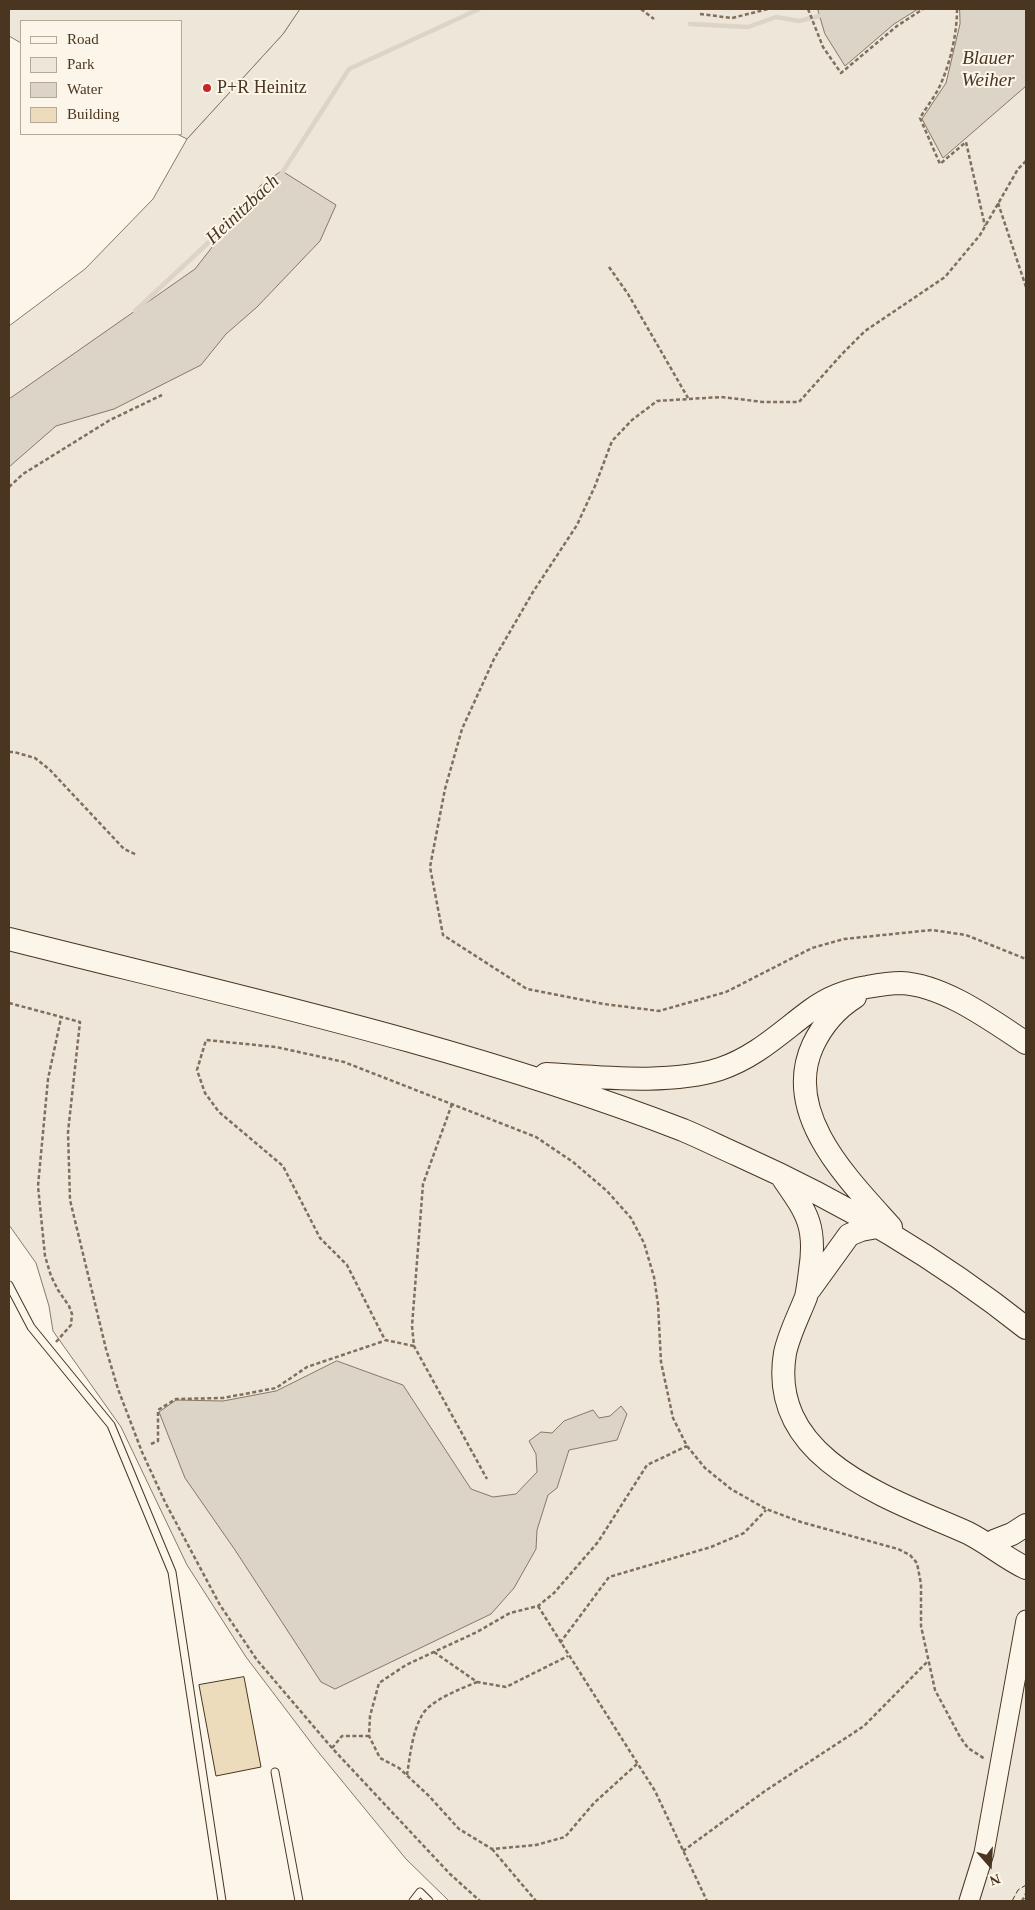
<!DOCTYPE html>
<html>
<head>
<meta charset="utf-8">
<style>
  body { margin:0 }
  #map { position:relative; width:1035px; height:1910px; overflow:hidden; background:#fbf6e9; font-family:"Times New Roman",serif }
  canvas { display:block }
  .frame { position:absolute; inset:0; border:10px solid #4a3520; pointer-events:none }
  .legend { position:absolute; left:20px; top:20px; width:162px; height:115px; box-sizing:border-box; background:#fbf6e9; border:1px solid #b4a999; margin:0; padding:6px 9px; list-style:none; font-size:15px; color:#4a3520 }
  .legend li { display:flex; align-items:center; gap:10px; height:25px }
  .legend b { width:25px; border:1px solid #b4a999 }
  .north { position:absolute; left:965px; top:1840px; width:50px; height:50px; -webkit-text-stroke:4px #fbf6e9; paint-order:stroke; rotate:161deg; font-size:14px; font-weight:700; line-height:20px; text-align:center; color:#4a3520 }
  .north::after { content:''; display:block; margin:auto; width:18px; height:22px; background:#4a3520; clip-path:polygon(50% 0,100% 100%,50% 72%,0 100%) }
</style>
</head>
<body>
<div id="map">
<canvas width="1035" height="1910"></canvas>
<div class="frame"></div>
<ul class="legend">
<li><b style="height:6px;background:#fbf6e9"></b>Road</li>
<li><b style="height:14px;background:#ede6d9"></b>Park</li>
<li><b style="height:14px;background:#dcd4c6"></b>Water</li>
<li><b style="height:14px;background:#ecdcbc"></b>Building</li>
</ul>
<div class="north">N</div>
</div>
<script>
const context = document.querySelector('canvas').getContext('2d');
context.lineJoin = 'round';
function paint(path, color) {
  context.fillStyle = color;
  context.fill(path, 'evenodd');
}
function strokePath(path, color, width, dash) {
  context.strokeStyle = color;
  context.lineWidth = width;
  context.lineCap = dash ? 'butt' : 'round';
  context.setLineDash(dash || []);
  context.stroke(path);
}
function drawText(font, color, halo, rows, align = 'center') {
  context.font = font + ' "Times New Roman",serif';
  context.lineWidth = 4;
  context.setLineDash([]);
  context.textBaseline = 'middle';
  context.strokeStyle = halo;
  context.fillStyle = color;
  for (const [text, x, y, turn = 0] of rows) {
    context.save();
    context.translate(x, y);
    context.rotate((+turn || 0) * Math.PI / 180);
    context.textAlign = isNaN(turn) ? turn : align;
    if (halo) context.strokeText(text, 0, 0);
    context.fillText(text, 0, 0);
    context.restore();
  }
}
const green = new Path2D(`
  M300,9h726v1892h-577l-43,-42 -91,-111 -69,-91 -59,-92 -66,-138 -68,-96 -4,-25 -13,-43 -27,-38v-899l76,-57 68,-70 34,-60 96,-105z`);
const parking = new Path2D(`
  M9,9h291l-17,25 -96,105 -10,-5h4v-113h-160v22l-12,-7z`);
const water = new Path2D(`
  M818,9h100l-24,15 -49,42 -20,-32z
  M960,9h66v77l-83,72 -21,-39 24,-36 14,-59z
  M282,171l54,34 -16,36 -63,66 -31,27 -25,31 -87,44 -58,17 -47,41v-68l186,-130 65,-83z
  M337,1361l66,24 68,104 22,8 23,-3 21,-22 -1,-18 -7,-13 12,-9 11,1 12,-12 29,-11 6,8 11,-2 11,-10 6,8 -10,26 -48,10 -12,38 -9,7 -11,35 -1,19 -22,39 -23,26 -156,75 -14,-7 -86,-132 -50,-72 -26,-66 17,-12 47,1 53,-10z`);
const stream = new Path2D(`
  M690,24l58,3 28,-10 23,4 20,-5
  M280,176l69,-107 130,-60
  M135,311l102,-95`);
const building = new Path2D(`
  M244,1677l17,90 -45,9 -17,-91z`);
const path = new Path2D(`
  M641,9l13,10
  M808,9l15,38 18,26 56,-47 26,-17
  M957,9c0,24 -6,50 -15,72 -5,13 -15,25 -22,37l20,46 26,-22 19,84
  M700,14l32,4 36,-9
  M1026,161l-8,8 -38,66 -35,42 -80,54 -23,23 -43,48h-36l-42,-5 -64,4 -25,19 -20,21 -17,45 -18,39 -44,67 -39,67 -32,70 -17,60 -15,78 13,68 84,54 77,15 55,7 67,-19 86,-44 32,-9 88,-9 34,5 60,24
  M998,203l28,84
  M609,267l19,27 60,104
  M9,487l14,-13 87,-54 52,-25
  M9,752h5l21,6 15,12 74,79 13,6
  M9,1003l71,19 -12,110 2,68 36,149 12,40 24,63 23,50 55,103 37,55 75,88 118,126 30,27
  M452,1104l-29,80 -11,142 2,20 73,133
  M56,1342l15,-17 1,-11 -3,-8 -11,-16 -7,-14 -6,-20 -7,-70 10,-107 13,-61
  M414,1346l-29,-6 -38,-75 -27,-27 -37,-72 -64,-54 -14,-19 -8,-23 9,-30 70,7 68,15 192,75 37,25 34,29 24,27 13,25 10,34 4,27 3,58 12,56 14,28 18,22 26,21 35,20 35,13 97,27 12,6 7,8 4,21v42l14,64 25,47 8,11 17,11
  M151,1444l7,-3v-31l18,-11 47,-1 53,-10 31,-21 77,-26
  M538,1606l117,185 52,110
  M560,1643l49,-66 102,-30 33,-14 22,-23
  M434,1652l43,30 29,5 62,-31
  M332,1748l10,-12h27
  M637,1764l-43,39 -29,34 -29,8 -44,4 -33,-20 -30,-33 -30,-28 -19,-10 -11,-22 1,-20 9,-33 27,-18 71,-33 33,-19 28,-7 16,-13 44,-51 49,-77 40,-19
  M407,1775c3,-19 5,-41 14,-58 8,-17 40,-28 56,-35
  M492,1849l44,52
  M683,1851l82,-60 99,-65 64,-65
  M1022,1901l4,-7`);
const service = new Path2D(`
  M9,1285l22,42 80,98 61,147 50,329
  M275,1772l24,129
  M413,1901l7,-9 9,9`);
const secondary = new Path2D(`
  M969,1901l15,-48 42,-233`);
const trunk = new Path2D(`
  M9,939c226,57 456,107 674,191 19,8 37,17 55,25 103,46 200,103 288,173
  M855,997c-19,12 -32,27 -42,48 -32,69 37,136 78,182
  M546,1074c53,3 124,11 174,-5 36,-12 61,-37 91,-59 16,-12 37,-20 56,-23 11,-2 22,-4 34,-4 43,2 90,37 125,60
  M782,1177c25,36 35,49 28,94 -1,8 -2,17 -4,26 -7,18 -17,37 -21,56 -18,108 107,146 183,180 20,10 37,25 58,35
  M810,1289l39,-54 12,-5 16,-3
  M994,1541l18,-7 14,-9`);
const fence = new Path2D(`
  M1012,1901l6,-11 8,-5`);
const markers = [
  [207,88,5,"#c62828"]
];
const poiNames = [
  ["P+R Heinitz",217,88]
];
const waterNames = [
  ["Blauer",988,59],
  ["Weiher",988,81],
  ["Heinitzbach",243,210,-43]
];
paint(green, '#ede6d9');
strokePath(green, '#887966', 1);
paint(parking, '#ede7d9');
strokePath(parking, '#887966', 1);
paint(water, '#dcd4c6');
strokePath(water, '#887966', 1);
strokePath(stream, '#dcd4c6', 4.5);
paint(building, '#ecdcbc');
strokePath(building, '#4a3520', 1);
strokePath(service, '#4a3520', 9);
strokePath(secondary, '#4a3520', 21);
strokePath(trunk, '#4a3520', 24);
strokePath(path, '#7f6f5c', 2.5, [4, 2.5]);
strokePath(service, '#fbf6e9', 7);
strokePath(secondary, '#fbf6e9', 19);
strokePath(trunk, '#fbf6e9', 22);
strokePath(fence, '#4a3520', 1, [6, 2.5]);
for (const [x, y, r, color] of markers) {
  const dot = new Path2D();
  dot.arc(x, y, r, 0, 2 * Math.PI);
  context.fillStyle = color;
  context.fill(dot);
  strokePath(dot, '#fbf6e9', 2);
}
drawText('18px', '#4a3520', '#fbf6e9', poiNames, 'left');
drawText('italic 19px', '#4a3520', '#fbf6e9', waterNames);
</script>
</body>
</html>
